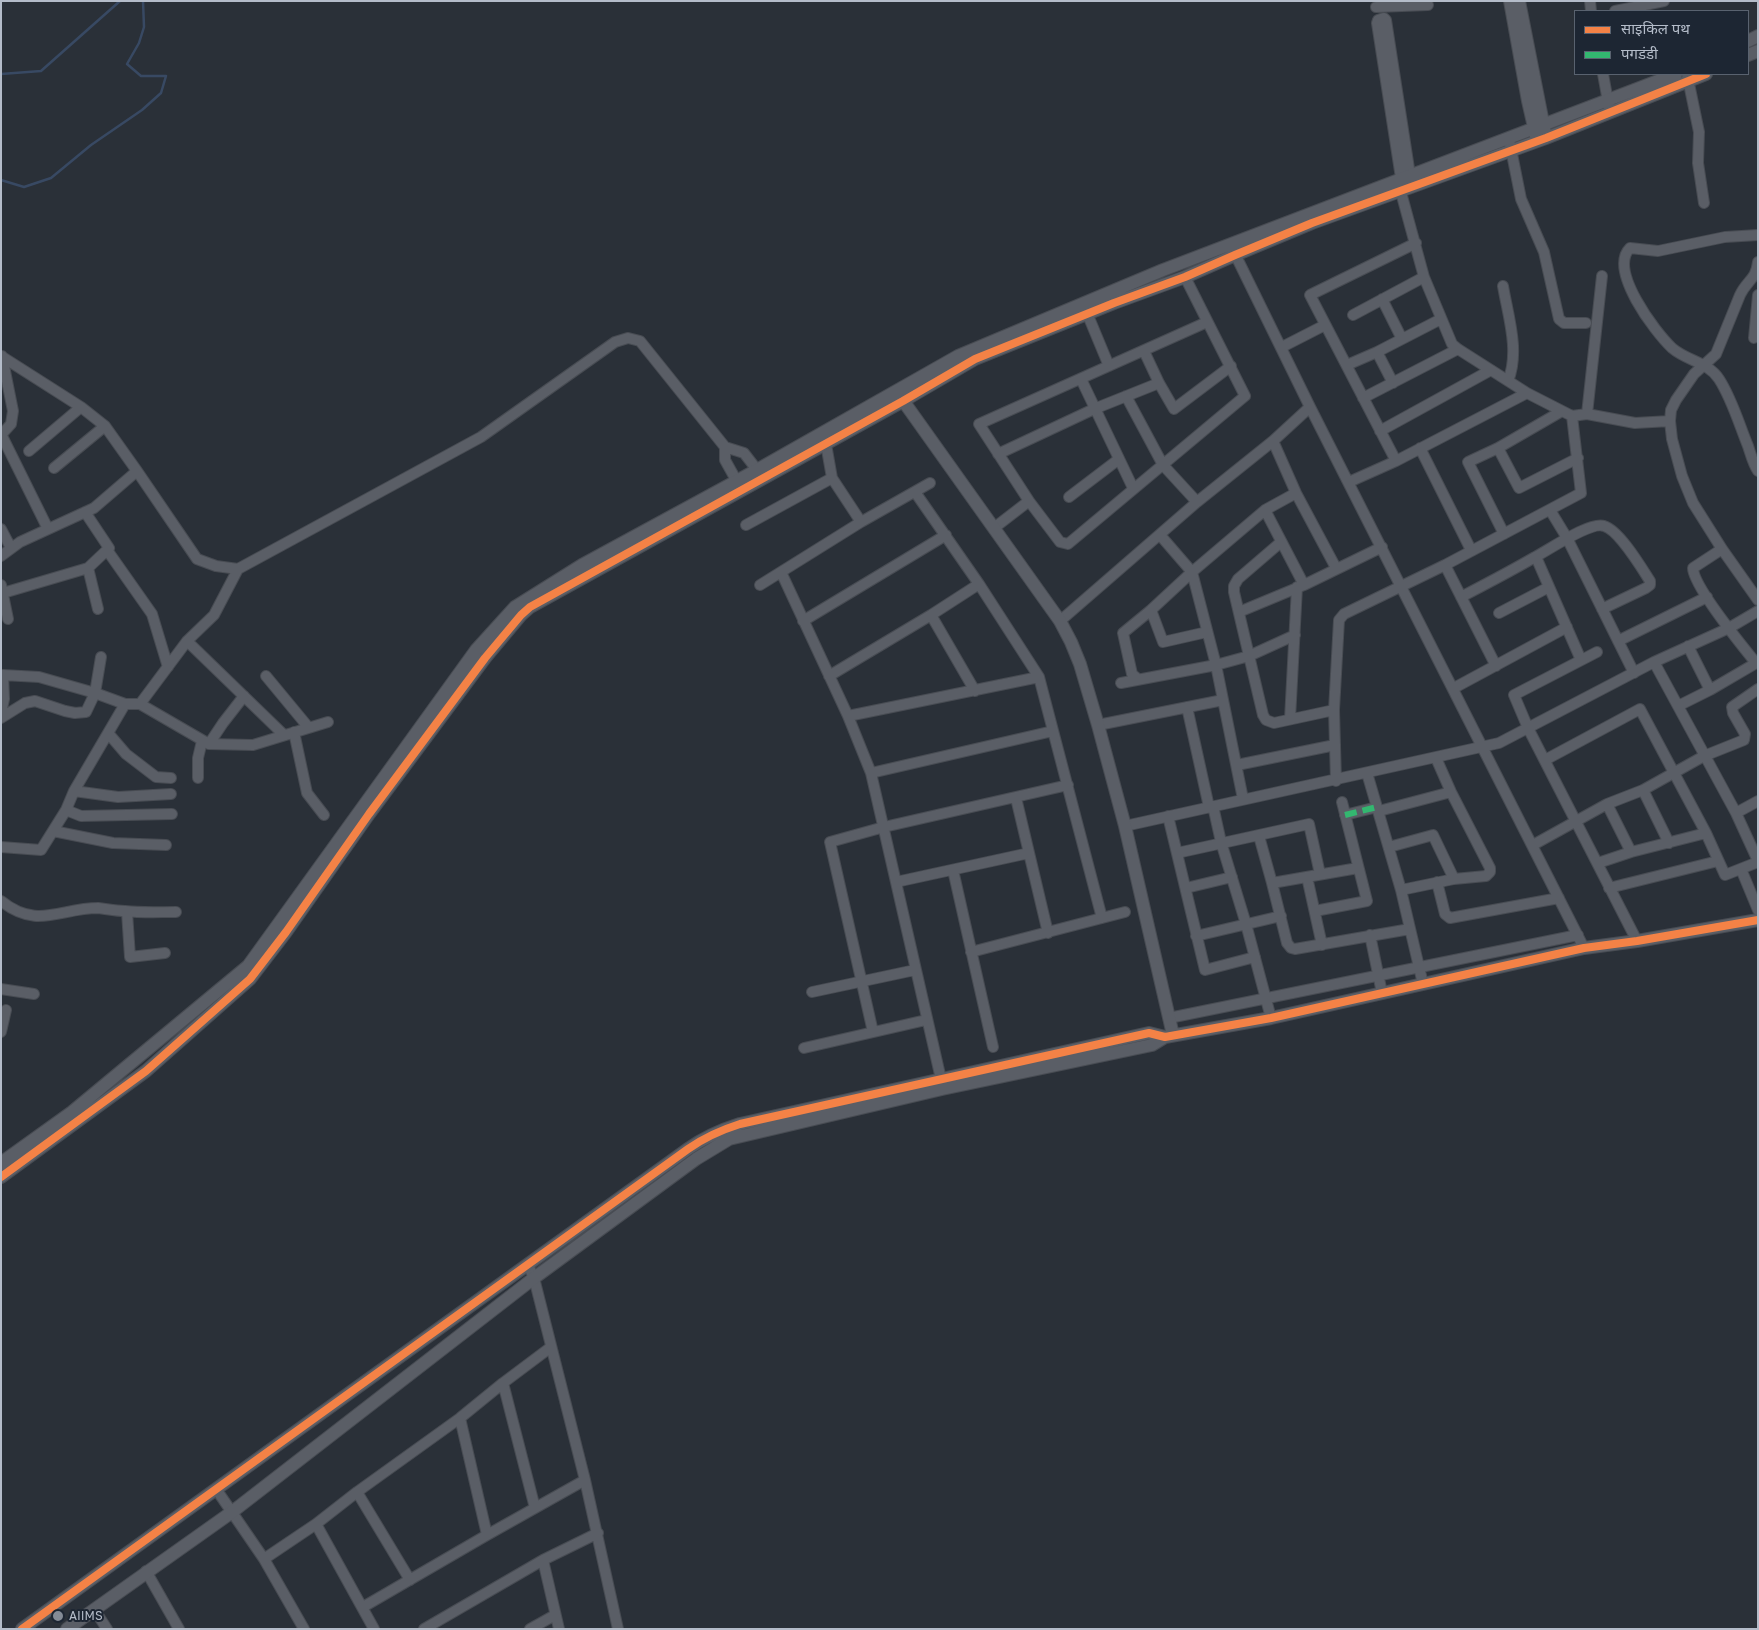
<!DOCTYPE html>
<html>
<head>
<meta charset="utf-8">
<style>
  body { margin:0 }
  #map { position:relative; width:1759px; height:1630px; overflow:hidden; background:#2a3038; font-family:"Golos Text","Noto Sans Devanagari",sans-serif }
  canvas { display:block }
  .frame { position:absolute; inset:0; border:2px solid #b4bcc9; pointer-events:none }
  .legend { position:absolute; left:1574px; top:10px; width:175px; height:65px; box-sizing:border-box; background:#1d2633; border:1px solid #59626f; margin:0; padding:6px 9px; list-style:none; font-size:15px; color:#b4bcc9 }
  .legend li { display:flex; align-items:center; gap:10px; height:25px }
  .legend b { width:25px; border:1px solid #59626f }
</style>
</head>
<body>
<div id="map">
<canvas width="1759" height="1630"></canvas>
<div class="frame"></div>
<ul class="legend">
<li><b style="height:6px;background:#f48246"></b>साइकिल पथ</li>
<li><b style="height:6px;background:#33b770"></b>पगडंडी</li>
</ul>
</div>
<script>
const context = document.querySelector('canvas').getContext('2d');
context.lineJoin = 'round';
function strokePath(path, color, width, dash) {
  context.strokeStyle = color;
  context.lineWidth = width;
  context.lineCap = dash ? 'butt' : 'round';
  context.setLineDash(dash || []);
  context.stroke(path);
}
function drawText(font, color, halo, rows, align = 'center') {
  context.font = font + ' "Golos Text",sans-serif';
  context.lineWidth = 4;
  context.setLineDash([]);
  context.textBaseline = 'middle';
  context.strokeStyle = halo;
  context.fillStyle = color;
  for (const [text, x, y, turn = 0] of rows) {
    context.save();
    context.translate(x, y);
    context.rotate((+turn || 0) * Math.PI / 180);
    context.textAlign = isNaN(turn) ? turn : align;
    if (halo) context.strokeText(text, 0, 0);
    context.fillText(text, 0, 0);
    context.restore();
  }
}
const stream = new Path2D(`
  M1,74l40,-3 79,-70
  M1,180l23,7 27,-9 40,-33 51,-35 19,-17 5,-17h-25l-14,-12 12,-21 5,-16 -1,-26`);
const minor = new Path2D(`
  M1590,1l1,10
  M1376,7l52,-2
  M1615,11l49,-10
  M1603,74l6,33
  M1687,74l12,58 -1,31 6,40
  M1510,144l11,55 23,53 15,67 5,4h22
  M1401,178l-24,-155 1,-3 6,-2 2,2 24,155
  M1399,185l25,92 28,67 6,5 69,44 45,23 15,-2 48,9 35,-2
  M1758,235l-33,2 -67,14 -28,-3c-22,22 25,84 42,100 15,13 36,14 47,31 13,20 20,45 29,67 3,9 5,18 10,25
  M1233,250l77,157 274,541
  M1758,262c-2,18 -11,18 -18,33l-24,59 -22,20 -18,26 -5,10 -1,11 2,18 10,37 11,27 29,46 36,51
  M1185,277l60,119 -177,148 -8,-2 -31,-41 -50,-77 228,-102
  M1503,286c5,30 17,65 5,95
  M1382,299l20,40
  M1087,313l22,53
  M1353,315l71,-38
  M1754,338l4,-43
  M1282,347l43,-22
  M1144,351l15,32 15,26 57,-43
  M1,356l80,51 24,19 32,45 60,88 19,7 22,3
  M1347,365l30,-13
  M1081,379l52,109
  M1393,383l-16,-31 64,-33
  M1126,396l37,69 34,37
  M1363,398l95,-49
  M1587,414l15,-138
  M1380,431l111,-61
  M1,434l47,95
  M1,435l10,-11 2,-13 -11,-55
  M1273,441l23,52 40,75
  M826,444l6,34 29,44
  M725,447v13l15,27
  M1420,448l51,102
  M1498,448l21,40 59,-30
  M29,451l52,-44
  M998,454l96,-45 65,-26
  M1396,461l-86,-166 106,-52
  M54,468l51,-42
  M1349,482l47,-21 131,-68
  M915,492l64,92 60,93 63,241
  M1069,497l50,-38
  M1265,510l39,75
  M1550,510l17,28 67,135
  M746,525l86,-47
  M994,528l35,-27
  M1,529l10,19
  M1504,534l-36,-72 30,-14 64,-37
  M1160,535l32,37 24,93 27,134
  M1281,542l-43,37 -4,7v6l29,123 3,5 8,3 60,-13
  M1722,549l-29,19c0,18 50,79 63,95
  M107,550l45,64 16,53
  M1,556l19,-14 74,-34 43,-37
  M1536,557l45,103
  M1445,565l51,101
  M88,568l10,41
  M781,572l67,144 23,57 70,306
  M1,585l7,34
  M760,585l101,-63 69,-39
  M3,593l85,-25 19,-18 2,-2 -24,-36
  M1461,597c25,-13 50,-26 74,-40 14,-7 55,-36 69,-31 15,4 37,41 46,55v4l-4,3 -44,21
  M1151,610l12,32 44,-10
  M1239,612l65,-27 78,-38
  M1499,613l50,-26
  M931,615l44,76
  M803,621l143,-86
  M1060,621l137,-119 76,-61 37,-34
  M187,641l97,94
  M1618,641l89,-44
  M1688,646l22,44 48,-28
  M1597,652l-83,43 14,33 109,213
  M1654,662l82,151 22,48
  M266,676l43,52
  M829,676l102,-61 48,-31
  M1138,679l-6,-5 -9,-41 28,-23 41,-38 73,-62 31,-17
  M1121,683l95,-18 33,-9 46,-21
  M1454,688l113,-61
  M140,704l47,-63 27,-26 24,-46 243,-132 134,-95 13,-4 12,3 85,106 19,6 17,22
  M1678,706l32,-16
  M1187,707l22,100
  M1,713l3,-14 -1,-24 36,2 56,16 30,11h15l69,40 44,1 75,-23
  M848,716l191,-39
  M1,718l24,-15 10,-2 30,10 10,2 11,-1 9,-19 6,-36
  M1290,719l7,-132
  M1098,725l125,-25
  M294,732l13,61 17,22
  M108,733l18,21 30,23 15,1
  M209,744l14,-21 21,-27
  M1545,760l95,-51 66,124 19,42 33,-13
  M1237,765l98,-20
  M871,773l182,-42
  M1367,773l34,117 22,94
  M198,778v-20l4,-17
  M1336,781l-2,-71 5,-90 5,-6 101,-49 136,-72 -9,-77
  M1643,790l26,53
  M74,791l44,6 53,-3
  M1016,798l32,135
  M1607,804l24,48
  M1213,806l8,36 25,82 25,94
  M66,810l15,6 91,-2
  M1379,811l72,-19
  M1736,813l22,-12
  M1345,815l32,-8
  M1168,816l37,154 50,-13
  M1125,826l374,-83 155,-81 75,-34 29,-17
  M53,831l60,12 53,2
  M1259,836l13,47 15,60 4,5 4,1 115,-20
  M1533,845l74,-41 36,-14 61,-34 40,-16 1,-6 -12,-21 -1,-6 26,-18
  M1,847l40,3 25,-40 8,-19 51,-87
  M1389,847l44,-12 21,44
  M1177,853l132,-29 11,50
  M1598,863l33,-11 75,-19
  M1741,869l17,41
  M953,870l40,177
  M1307,877l15,68
  M896,882l133,-29
  M1437,882l8,32 5,4 109,-20
  M1272,883l86,-15
  M1186,888l46,-11
  M1609,888l109,-27
  M1401,890l53,-11 32,-3 4,-4v-4l-39,-76 -15,-34
  M1,901c36,29 59,7 97,7 9,1 18,3 27,3 17,2 34,1 51,1
  M1315,911l52,-10 -25,-99
  M127,912l3,45 35,-4
  M1370,935l12,58
  M1196,936l85,-20
  M971,952l154,-40
  M1,989l33,5
  M812,992l103,-22
  M1169,1018l409,-83
  M1,1032l5,-22
  M873,1032l-43,-190 54,-15 184,-42
  M804,1048l122,-28
  M528,1265l6,13 51,202 33,149
  M503,1383l32,125
  M460,1418l27,117
  M216,1489l48,70 40,70
  M357,1492l53,88
  M316,1524l58,105
  M264,1559l52,-35 41,-32 103,-74 43,-35 48,-36
  M543,1560l16,69
  M146,1571l33,58
  M363,1607l124,-72 98,-55
  M94,1609l13,20
  M424,1629l119,-69 55,-27
  M530,1629l25,-14`);
const tertiary = new Path2D(`
  M1510,1l18,100 8,35
  M1519,1l26,132
  M1748,41l10,-5
  M1748,55l10,-4
  M899,395l161,226 11,21 9,22 18,61 27,101 48,209
  M1,1163l71,-51 176,-146 228,-316 39,-43 67,-42 175,-95 201,-114 205,-86 513,-196
  M1,1177l145,-106 104,-92 36,-47 83,-118 116,-156 36,-43 9,-8 373,-206 72,-42 139,-56 71,-26 50,-22 77,-32 234,-85 160,-64
  M22,1629l666,-480c17,-12 33,-19 52,-25l409,-91 16,4 106,-19 313,-70 53,-7 121,-21
  M67,1629l165,-117 302,-234 162,-119 33,-20 213,-50 210,-44 13,-8`);
const quiet = new Path2D(`
  M1345,815l32,-8`);
const cycleway = new Path2D(`
  M1,1177l145,-106 104,-92 36,-47 83,-118 116,-156 36,-43 9,-8 373,-206 72,-42 139,-56 71,-26 50,-22 77,-32 234,-85 160,-64
  M22,1629l666,-480c17,-12 33,-19 52,-25l409,-91 16,4 106,-19 313,-70 53,-7 121,-21`);
const markers = [
  [58,1616,6,"#848b96"]
];
const poiNames = [
  ["AIIMS",69,1616]
];
strokePath(stream, '#384963', 2.5);
strokePath(minor, '#484c53', 12);
strokePath(tertiary, '#484c53', 14);
strokePath(minor, '#5a5e66', 10);
strokePath(tertiary, '#5a5e66', 12);
strokePath(quiet, '#33b770', 6, [12, 6]);
strokePath(cycleway, '#f48246', 8);
for (const [x, y, r, color] of markers) {
  const dot = new Path2D();
  dot.arc(x, y, r, 0, 2 * Math.PI);
  context.fillStyle = color;
  context.fill(dot);
  strokePath(dot, '#1d2633', 2);
}
drawText('12px', '#b4bcc9', '#1d2633', poiNames, 'left');
</script>
</body>
</html>
